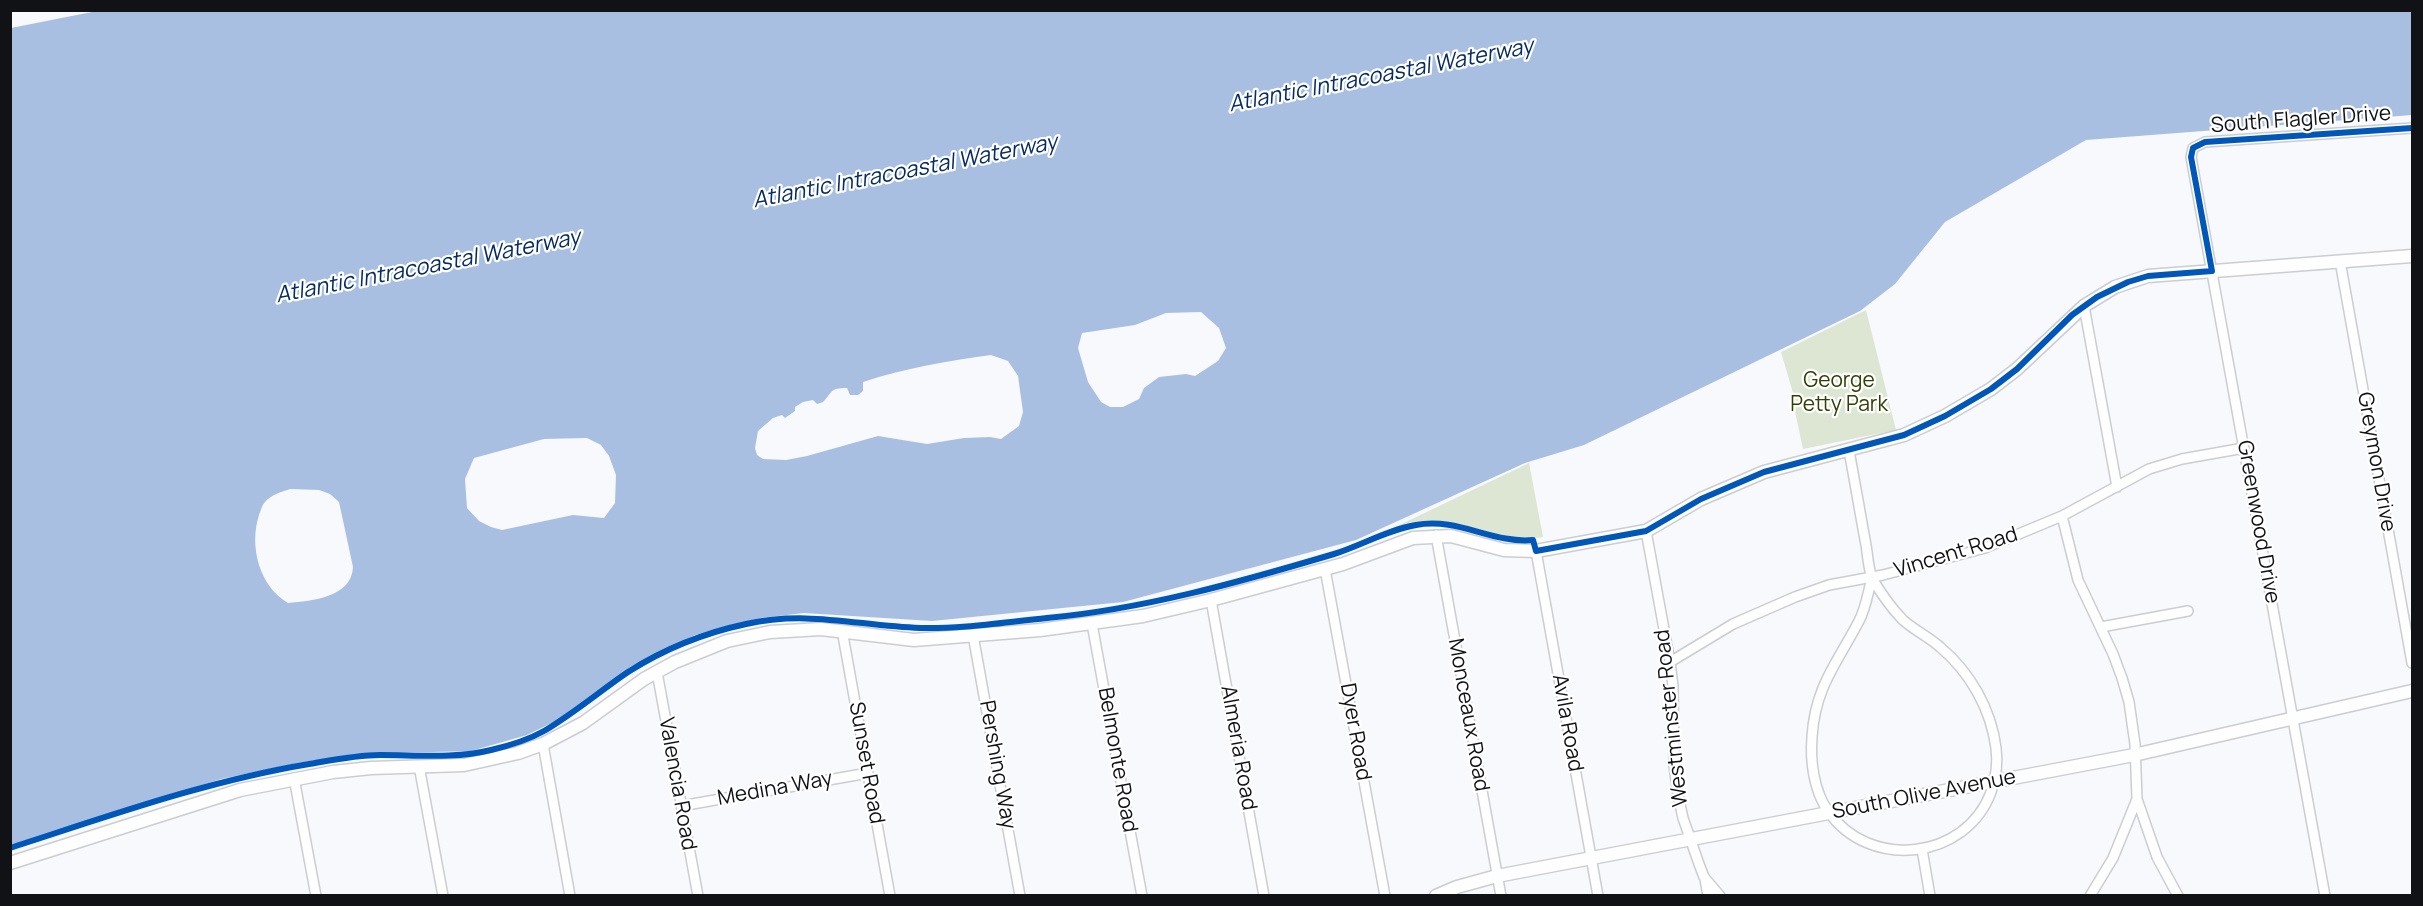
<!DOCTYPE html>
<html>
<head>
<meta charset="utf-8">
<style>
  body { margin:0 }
  #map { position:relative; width:2423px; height:906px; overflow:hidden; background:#f7f9fc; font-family:Manrope,sans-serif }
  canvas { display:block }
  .frame { position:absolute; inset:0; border:12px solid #101215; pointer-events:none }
</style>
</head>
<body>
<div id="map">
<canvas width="2423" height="906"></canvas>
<div class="frame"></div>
</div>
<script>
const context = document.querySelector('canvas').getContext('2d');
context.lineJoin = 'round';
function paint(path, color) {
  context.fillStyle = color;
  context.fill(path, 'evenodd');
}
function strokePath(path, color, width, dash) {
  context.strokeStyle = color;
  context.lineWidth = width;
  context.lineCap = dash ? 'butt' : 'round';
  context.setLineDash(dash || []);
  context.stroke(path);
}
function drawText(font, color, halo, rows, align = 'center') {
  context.font = font + ' Manrope,sans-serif';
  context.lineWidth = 4.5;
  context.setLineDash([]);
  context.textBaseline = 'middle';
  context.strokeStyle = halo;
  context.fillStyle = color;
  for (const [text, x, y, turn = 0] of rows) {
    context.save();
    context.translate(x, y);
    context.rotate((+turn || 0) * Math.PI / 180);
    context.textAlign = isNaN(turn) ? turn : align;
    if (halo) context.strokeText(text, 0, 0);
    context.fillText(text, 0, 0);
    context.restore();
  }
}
const green = new Path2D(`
  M1866,310l30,120 -93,19 -9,-42 -1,-14 -12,-41z
  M1529,463l14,74c-36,6 -57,-9 -91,-14 -22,-4 -42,2 -63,7z`);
const water = new Path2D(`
  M102,10h2310v105l-326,25 -141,82 -50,62 -35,27 -276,134 -59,18 -169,77 -233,62 -191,19 -128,-8 -44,5 -65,17 -65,32 -48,41 -55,27 -56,16 -114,3 -60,9 -76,16 -210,66v-817zM1201,312l18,16 7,20 -8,13 -23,15 -9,-2 -27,3 -15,11 -5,11 -16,8h-13l-9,-5 -13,-20 -10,-34 4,-15 53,-8 31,-12zM991,355l17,6 10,15 5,36 -4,14 -18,13 -11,-2 -26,1 -37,6 -49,-8 -71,20 -21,4 -23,-1 -6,-4 -2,-7 3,-17 15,-13 9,-3 3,3 10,-7v-4l8,-5 10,-2 4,4 6,-2c10,-10 6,-14 24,-14l3,7h8l5,-4v-9c42,-14 85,-21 128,-27zM587,438l14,7 8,11 7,19 -1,28 -11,15 -31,-3 -71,15 -11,-3 -12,-6 -12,-13 -2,-29 9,-21 70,-19zM290,489l29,1 11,4 9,8 14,65c-1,30 -41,34 -65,36 -29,-17 -39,-57 -29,-88 2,-5 3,-10 6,-13 6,-7 16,-10 25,-13z`);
const minor = new Path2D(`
  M2340,261l72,402
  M2084,306l33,181
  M1849,451c6,31 11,62 17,94 2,11 2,25 7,35 8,13 19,29 30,40 11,10 26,17 37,27 30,25 51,62 56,101 2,15 0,30 -5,44 -25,68 -122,79 -163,19 -14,-20 -18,-49 -16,-74 3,-50 25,-74 47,-116 7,-13 9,-29 13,-43
  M2062,516l16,64 35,74 9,24 7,24 6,42 2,55 -24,59 -23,38
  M1646,531l24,131 3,24 1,80 4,29 5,23 16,46 5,13 16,19
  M1436,535l65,361
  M1536,551l62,345
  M1325,569l60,327
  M1211,600l53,296
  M1092,624l50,272
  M2101,627l87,-16
  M842,630l48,266
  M973,635l47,261
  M1670,662l63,-38 62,-27 34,-12 54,-10 102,-27 77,-32 87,-47 33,-10 62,-11
  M657,672l41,224
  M543,744l27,152
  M419,766l24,130
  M294,778l22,118
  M2137,799l20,58 21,39
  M681,806l187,-33
  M1922,849l8,47
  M1705,879l3,17
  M2325,896l-134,-739 2,-9 12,-6 207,-14`);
const tertiary = new Path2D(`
  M10,863l230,-73 93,-18 38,-4 93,-3 54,-12 25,-9 40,-21 61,-44 31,-17 52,-21 43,-9 51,-3 93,11 126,-10 103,-14 68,-16 132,-36 70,-26 38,-2 53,14 32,1 110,-20 55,-32 63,-27 140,-37 41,-19 46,-27 26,-20 67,-63 31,-19 33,-11 264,-20
  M1436,896l21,-9 40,-11 637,-121 278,-64`);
const cycleway = new Path2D(`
  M10,848c99,-32 197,-67 299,-84 23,-4 48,-9 71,-9 37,0 75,4 111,-5 17,-4 37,-10 53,-19 29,-17 56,-40 84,-59 36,-23 76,-39 118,-48 62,-14 113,2 174,4 42,1 85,-6 127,-10 97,-9 193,-36 287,-64 28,-9 53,-24 82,-29 42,-8 77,19 117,15l3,11 110,-20 55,-32 63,-27 140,-37 41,-19 46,-27 26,-20 55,-54 25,-18 31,-15 20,-6 64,-5 -21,-114 2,-9 12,-6 207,-14`);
const streetNames = [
  ["South Flagler Drive",2301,120,-4],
  ["Greymon Drive",2376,462,80],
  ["Greenwood Drive",2258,522,80],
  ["Vincent Road",1956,553,-17],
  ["Monceaux Road",1468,715,80],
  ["Westminster Road",1672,718,-96],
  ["Avila Road",1567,723,80],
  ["Dyer Road",1355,732,80],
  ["Almeria Road",1238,748,80],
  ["Belmonte Road",1117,760,80],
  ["Sunset Road",866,763,80],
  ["Pershing Way",997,765,80],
  ["Valencia Road",677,784,80],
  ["Medina Way",775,789,-10],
  ["South Olive Avenue",1924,795,-11]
];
const parkNames = [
  ["George",1839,381],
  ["Petty Park",1839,405]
];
const waterNames = [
  ["Atlantic Intracoastal Waterway",1381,76,-11],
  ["Atlantic Intracoastal Waterway",905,172,-11],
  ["Atlantic Intracoastal Waterway",428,267,-11]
];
paint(green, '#dde6d3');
paint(water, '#a9bfe1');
strokePath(minor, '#cccdd0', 12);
strokePath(tertiary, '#cccdd0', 15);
strokePath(minor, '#fefeff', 9);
strokePath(tertiary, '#fefeff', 12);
strokePath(cycleway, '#0057b8', 6);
drawText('21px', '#101215', '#fff', streetNames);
drawText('21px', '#2f4102', '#fff', parkNames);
drawText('italic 22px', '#072c64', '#fff', waterNames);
</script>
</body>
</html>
